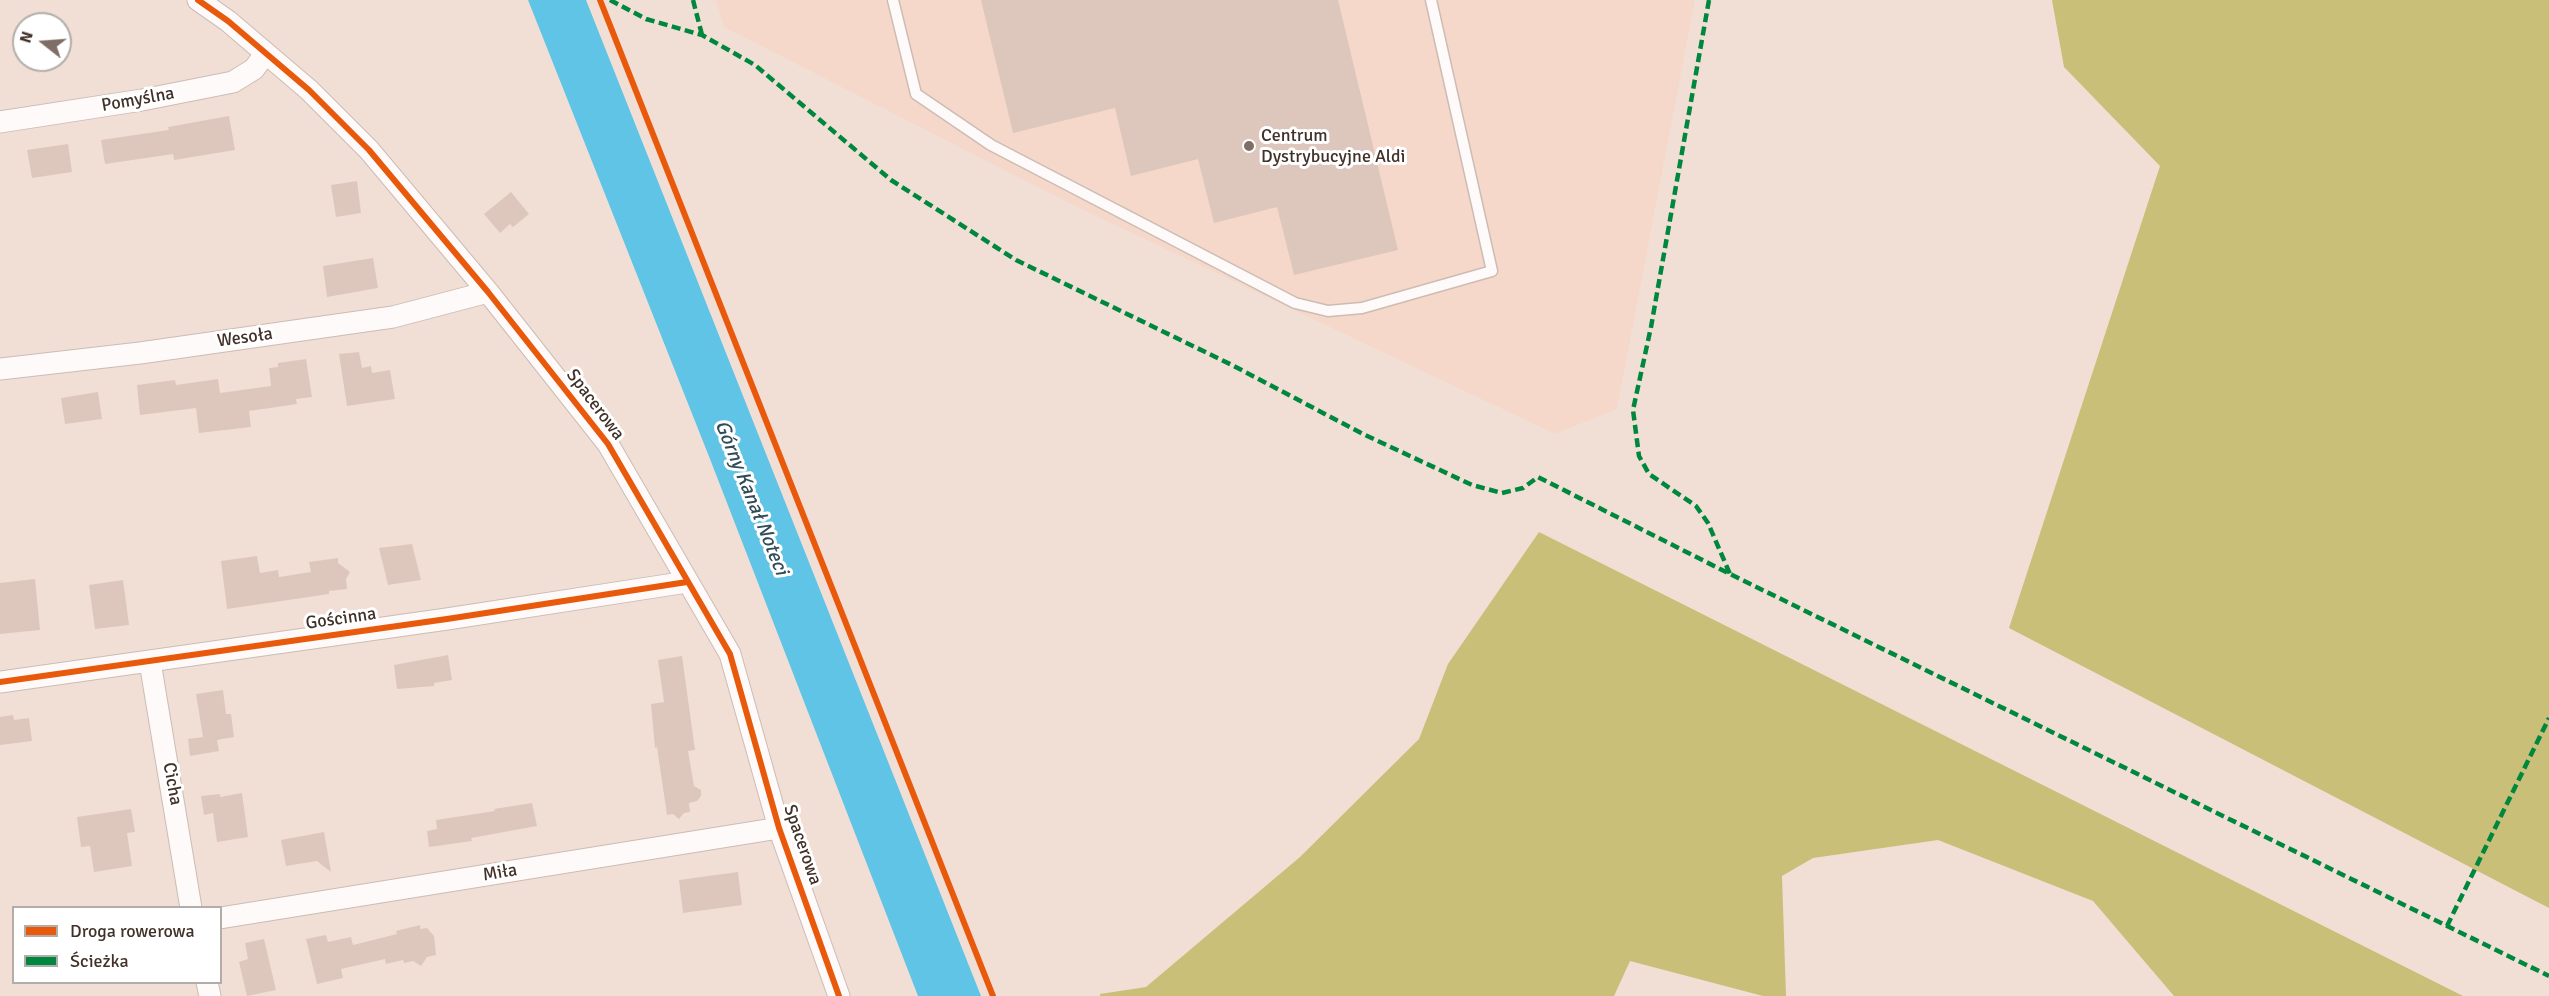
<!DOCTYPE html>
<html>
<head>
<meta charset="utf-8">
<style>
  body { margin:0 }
  #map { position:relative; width:2549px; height:996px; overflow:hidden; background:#f1dfd6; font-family:Signika,sans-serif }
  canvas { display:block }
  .legend { position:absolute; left:12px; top:906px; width:210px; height:78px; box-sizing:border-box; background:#fff; border:2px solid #b3ada9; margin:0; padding:8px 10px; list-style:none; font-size:18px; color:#413129 }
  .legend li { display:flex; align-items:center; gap:12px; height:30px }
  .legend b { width:30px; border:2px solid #b3ada9 }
  .north { position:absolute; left:12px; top:12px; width:60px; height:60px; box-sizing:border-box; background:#fff; border:2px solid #b3ada9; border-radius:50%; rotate:287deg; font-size:16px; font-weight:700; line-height:24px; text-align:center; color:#413129 }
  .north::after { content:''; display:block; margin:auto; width:21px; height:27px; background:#7f6e66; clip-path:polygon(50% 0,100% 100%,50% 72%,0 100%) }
</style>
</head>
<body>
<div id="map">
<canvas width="2549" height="996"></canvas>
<ul class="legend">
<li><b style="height:8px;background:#e8590c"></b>Droga rowerowa</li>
<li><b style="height:8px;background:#00873e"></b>Ścieżka</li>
</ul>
<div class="north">N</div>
</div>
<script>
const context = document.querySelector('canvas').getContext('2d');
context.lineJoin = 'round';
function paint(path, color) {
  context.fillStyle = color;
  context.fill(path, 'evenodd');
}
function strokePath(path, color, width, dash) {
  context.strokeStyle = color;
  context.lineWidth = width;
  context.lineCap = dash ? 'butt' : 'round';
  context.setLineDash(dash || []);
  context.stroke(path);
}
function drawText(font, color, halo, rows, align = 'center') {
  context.font = font + ' Signika,sans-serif';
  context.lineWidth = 6;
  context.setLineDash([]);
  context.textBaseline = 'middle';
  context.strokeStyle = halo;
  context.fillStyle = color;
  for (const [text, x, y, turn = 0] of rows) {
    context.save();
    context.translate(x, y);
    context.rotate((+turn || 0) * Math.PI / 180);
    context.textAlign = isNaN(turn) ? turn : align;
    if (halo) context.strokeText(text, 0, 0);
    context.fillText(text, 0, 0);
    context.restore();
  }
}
const built = new Path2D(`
  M716,0h979l-78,409 -62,25 -486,-231 -345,-176z`);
const forest = new Path2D(`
  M2052,0h497v908l-540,-280 151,-462 -96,-99z
  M1539,532l924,464h-289l-81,-95 -155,-61 -125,18 -31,18 4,120h-23l-133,-35 -16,35h-514v-2l46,-7 154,-130 119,-118 29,-75z`);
const water = new Path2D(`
  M528,0h58l395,996h-63l-208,-537z`);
const building = new Path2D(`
  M981,0h357l60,250 -104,25 -17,-68 -63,16 -16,-64 -67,17 -16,-68 -102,25z
  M229,116l6,34 -61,10 -1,-6 -68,10 -4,-24 68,-10 -1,-3z
  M68,144l4,28 -40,6 -5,-28z
  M357,181l4,32 -25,4 -5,-32z
  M511,192l18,22 -16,13 -3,-3 -10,9 -16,-19z
  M373,258l5,30 -51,9 -4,-31z
  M359,352l3,16 9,-2 1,7 18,-3 5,29 -48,7 -8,-52z
  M306,359l6,38 -16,2 1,5 -48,7 2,16 -52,6 -3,-25 -56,7 -3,-30 38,-5 1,5 42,-6 2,14 51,-7 -2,-18 9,-1v-4z
  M98,392l4,27 -37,5 -4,-26z
  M412,544l9,36 -33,5 -9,-37z
  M257,556l3,17 18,-3 1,7 32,-5 -2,-10 29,-4v5l12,9 -4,7 1,10 -18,2v3l-102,15 -6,-48z
  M35,579l5,51 -40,4v-51z
  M123,580l6,45 -34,4 -6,-44z
  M448,655l4,25 -18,3v3l-37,3 -3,-24z
  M682,656l13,94 -7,1 6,35 7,4v6l-4,5 -8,2 1,9 -6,1 -5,6 -6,-5 -6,1 -10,-68 -2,1 -4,-44 13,-2 -6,-42z
  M223,690l3,24h5l3,23 -17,3 2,11 -29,5 -2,-17 15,-2 -7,-43z
  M13,715l1,5 15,-2 3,23 -32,4v-28z
  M242,793l6,44 -31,5 -4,-29 -9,2 -3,-19 19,-2v3z
  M532,803l5,23 -66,12 1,3 -43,6 -2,-16 10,-2 -1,-9 59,-9 -1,-2z
  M131,809l4,23 -8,1 5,33 -38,6 -4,-26 -9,1 -4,-30z
  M324,832l7,40 -14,-11 -31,5 -5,-26z
  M738,872l4,33 -59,8 -4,-33z
  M420,925v4l7,-1 7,8 2,19 -9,2 -6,9 -8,-5 -9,2 -1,-3 -17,4 -1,-5 -44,10 2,9 -26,6 -11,-45 20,-4 2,7 23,-5 2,8 44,-11 -1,-3z
  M264,939l12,51 -29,6 -8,-34 9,-3 -3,-16z`);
const service = new Path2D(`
  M893,0l23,94 75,51 304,158 33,8 34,-3 130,-37 -61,-271`);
const minor = new Path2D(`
  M198,0l30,21 81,69 60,60 119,142 120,152 122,210 49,174 60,168
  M0,122l142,-22 91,-18 21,-13 11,-15
  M0,369l140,-16 253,-36 95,-25
  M150,662l41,246
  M0,682l447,-63 240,-37
  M220,918l559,-90
  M207,982l3,14`);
const quiet = new Path2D(`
  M610,0l36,19 56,16 53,30 136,115 125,80 216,105 131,69 109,51 30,8 21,-5 15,-11 192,97 819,402
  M693,0l9,35
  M1709,0l-58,327 -18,83 6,46 10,18 47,32 12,17 22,51
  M2447,926l102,-208`);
const cycleway = new Path2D(`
  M198,0l30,21 81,69 60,60 119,142 120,152 122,210 49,174 60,168
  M600,0l393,996
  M0,682l447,-63 240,-37`);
const markers = [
  [1249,146,6,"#7f6e66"]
];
const streetNames = [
  ["Pomyślna",138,100,-10],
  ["Wesoła",245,338,-8],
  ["Spacerowa",595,405,53],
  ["Gościnna",341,619,-8],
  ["Cicha",172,784,80],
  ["Spacerowa",802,845,71],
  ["Miła",500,873,-9]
];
const poiNames = [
  ["Centrum",1261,136],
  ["Dystrybucyjne Aldi",1261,157]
];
const waterNames = [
  ["Górny Kanał Noteci",751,498,68]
];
paint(built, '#f5d8c9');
paint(forest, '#cabf78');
paint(water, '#5fc4e5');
paint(building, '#ddc7bc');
strokePath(service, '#ccbcb4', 13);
strokePath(minor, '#ccbcb4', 23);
strokePath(service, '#fdfaf9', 10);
strokePath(minor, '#fdfaf9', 21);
strokePath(quiet, '#00873e', 4.5, [9, 4.5]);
strokePath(cycleway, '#e8590c', 6);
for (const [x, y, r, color] of markers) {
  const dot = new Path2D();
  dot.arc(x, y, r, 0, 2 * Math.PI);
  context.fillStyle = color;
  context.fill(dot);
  strokePath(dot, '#fff', 2);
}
drawText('18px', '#413129', '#fff', streetNames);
drawText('18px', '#413129', '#fff', poiNames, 'left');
drawText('italic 20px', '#304c58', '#fff', waterNames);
</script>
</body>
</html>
